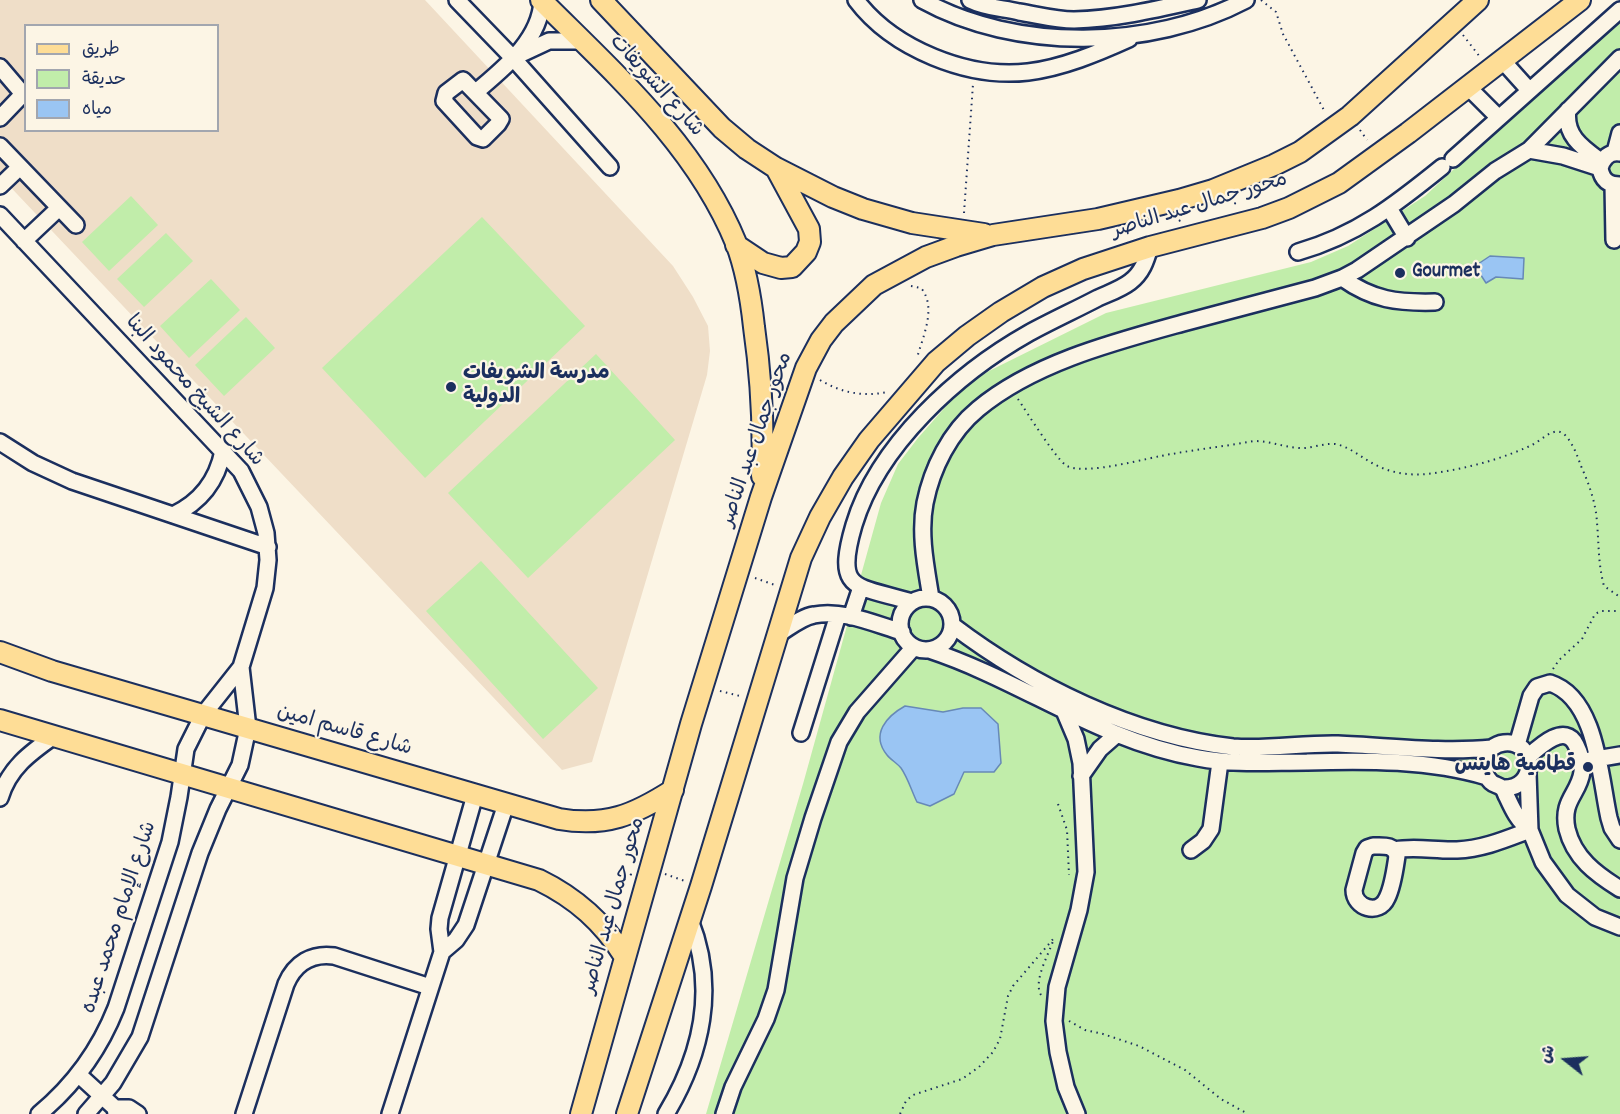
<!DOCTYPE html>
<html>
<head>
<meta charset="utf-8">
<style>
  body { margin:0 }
  #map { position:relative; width:1620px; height:1114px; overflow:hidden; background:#fcf5e5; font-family:Dekko,"Playpen Sans Arabic",sans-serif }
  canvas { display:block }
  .legend { position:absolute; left:24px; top:24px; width:195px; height:108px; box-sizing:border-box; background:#fcf5e5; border:2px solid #a2a6af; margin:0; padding:8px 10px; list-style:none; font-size:18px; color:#1b2f5e }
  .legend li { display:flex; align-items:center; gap:12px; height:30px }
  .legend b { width:30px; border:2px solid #a2a6af }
  .north { position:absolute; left:1536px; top:1030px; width:60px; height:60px; -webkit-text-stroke:4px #fcf5e5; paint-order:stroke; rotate:287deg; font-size:16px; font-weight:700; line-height:24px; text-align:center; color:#1b2f5e }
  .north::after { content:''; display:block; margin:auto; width:21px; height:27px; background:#1b2f5e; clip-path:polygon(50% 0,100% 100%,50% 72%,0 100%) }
</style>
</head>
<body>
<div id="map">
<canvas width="1620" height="1114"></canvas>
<ul class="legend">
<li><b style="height:8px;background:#fedd96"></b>طريق</li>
<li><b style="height:16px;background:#c1edaa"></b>حديقة</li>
<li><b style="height:16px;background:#9ac5f3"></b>مياه</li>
</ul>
<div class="north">ش</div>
</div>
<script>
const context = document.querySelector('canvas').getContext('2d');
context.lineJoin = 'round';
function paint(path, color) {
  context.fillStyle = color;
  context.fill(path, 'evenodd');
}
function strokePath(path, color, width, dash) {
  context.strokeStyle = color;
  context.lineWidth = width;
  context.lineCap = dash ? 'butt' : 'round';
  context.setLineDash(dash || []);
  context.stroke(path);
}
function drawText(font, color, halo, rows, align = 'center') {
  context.font = font + ' Dekko,"Playpen Sans Arabic",sans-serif';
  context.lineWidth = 4.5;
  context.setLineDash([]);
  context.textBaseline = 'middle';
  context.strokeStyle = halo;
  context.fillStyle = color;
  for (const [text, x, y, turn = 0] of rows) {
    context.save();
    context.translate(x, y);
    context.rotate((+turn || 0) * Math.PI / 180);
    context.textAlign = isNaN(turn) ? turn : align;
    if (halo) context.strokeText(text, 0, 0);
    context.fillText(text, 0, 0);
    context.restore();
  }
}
const built = new Path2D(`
  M0,0h425l248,266 20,31 15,29 2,25 -3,24 -115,387 -30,8 -562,-594zM26,26h192v104h-192z`);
const green = new Path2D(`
  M1620,15v1099h-914l97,-330 78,-281 17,-39 20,-26 44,-50 27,-17 117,-58 205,-51 37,-16 77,-50z
  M131,196l27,29 -49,46 -27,-29z
  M482,217l103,109 -160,152 -103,-110z
  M166,233l27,28 -49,46 -27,-28z
  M211,279l29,31 -51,48 -29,-32z
  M246,317l29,31 -51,48 -29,-31z
  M596,354l79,86 -147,138 -80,-85z
  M481,561l117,127 -55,51 -117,-128z`);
const water = new Path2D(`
  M1490,256l34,2 -1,21 -27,-2 -10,6 -11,-17z
  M905,706l38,6 20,-4h18l17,16 3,39 -7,9h-30l-10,22 -24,12 -13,-4c-5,-10 -9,-24 -16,-34 -4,-5 -10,-8 -14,-13 -17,-21 0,-39 18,-49z`);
const path = new Path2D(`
  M1261,0l15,12 7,22 42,78
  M1463,35l17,22
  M1360,130l7,10
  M964,213l9,-129
  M911,286l10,2c16,19 2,48 -4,70
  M820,380c22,13 43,17 68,12
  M1018,399c8,12 40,63 49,67 20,10 82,-9 105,-12 27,-5 55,-8 82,-13 16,0 29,6 45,7 12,1 23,-5 36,-4 12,2 22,10 32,16 23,15 48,17 74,12 31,-5 63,-14 91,-27 10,-5 22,-19 32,-11 9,9 13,21 17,32 8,18 15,37 16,57 2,21 1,41 7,63l16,11
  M755,578l20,7
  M1553,669l6,-9 23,-21 13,-25 6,-3h19
  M720,691l20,5
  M1058,804l9,26 2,45
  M665,874l20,7
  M1041,995c-8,-14 7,-39 12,-54
  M1069,1021l16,9 18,4 36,12 46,24 36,29 27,15
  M900,1114l6,-13 7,-6 49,-16 17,-12 14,-15 7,-13 8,-43 5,-10 41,-48`);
const minor = new Path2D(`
  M457,0l56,58 97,109
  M856,0c37,49 112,79 172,72 34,-4 70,-19 101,-33
  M922,0c94,52 229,50 324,0
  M970,0c16,8 32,8 49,12 19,3 36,8 55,8 42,-1 84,-11 124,-20
  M519,55l30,-14h33
  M1502,60l27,30
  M0,67l23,27 -23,24
  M463,80l38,39 -3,5 -15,15 -6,-2 -33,-36 2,-8z
  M1467,86l31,31
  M477,91c27,-23 63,-51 65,-90
  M1568,110c-4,26 15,38 34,52
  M0,146l76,79
  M1529,150l34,6 37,12
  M1615,152l5,-19
  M1620,153c-11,-2 -17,5 -20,15 2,12 8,17 20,17
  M1453,159l167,-149
  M1613,185l1,55
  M0,186l20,-19
  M1389,208l18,30
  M0,215l241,256 18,36 7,26 2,27 -3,28 -24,79 -38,48 -17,34 -7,48 -9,45 -54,166c-17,43 -42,77 -77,106
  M24,241l35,-33
  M1298,252c59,-17 97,-47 144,-85
  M1342,278c31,22 55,25 93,24
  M0,442l33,21 39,18 196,66
  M173,515c28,-13 44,-34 50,-64
  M931,598c-5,-31 -12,-64 -6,-95 7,-35 25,-71 53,-94 55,-46 136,-67 205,-86 44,-12 88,-23 132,-35l27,-10 15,-8 97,-66 41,-33 34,-21 91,-92
  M900 624a26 26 0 1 1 52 0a26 26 0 1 1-52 0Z
  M912,602c-56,-17 -78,-9 -58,-77 24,-80 104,-152 175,-192 22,-12 46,-23 69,-35 11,-5 23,-9 32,-16 12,-9 16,-21 20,-35
  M851,617l10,-30
  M952,625c79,60 182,111 281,122 35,3 70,-4 105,-3 51,2 103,9 154,4
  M777,635c12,-7 24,-18 37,-20 28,-6 61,9 88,17
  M929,650c94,31 168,90 269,108 36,7 72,4 109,4 59,-2 123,-2 180,15
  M1065,713l11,26 5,24 5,109 -7,38 -22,77 -3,34 4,31 8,35 11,27
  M801,733l37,-118
  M1517,745l14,-49 6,-9 13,-4c47,15 50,95 59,135l3,10 8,12
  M1528,757c11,-10 37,-35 48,-12 4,8 7,19 6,27 -3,22 -21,28 -15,57 7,29 29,45 53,60
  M1590,760l30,-5
  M1528,773l2,57 13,32 24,33 28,22 25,10
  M1081,776l19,-27 16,-14
  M1502,788c37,2 34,-49 2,-45 -19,2 -26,26 -13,39 3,3 8,3 11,6 3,2 3,6 5,9 6,13 11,24 23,33
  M0,798c9,-30 30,-45 54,-62
  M1373,846c10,0 21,-2 24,10 -2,13 -4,30 -10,42 -8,18 -33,10 -33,-8l10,-37 3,-5z
  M1191,850l12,-9 8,-12 9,-67
  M1395,850c20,-4 41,1 62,0 26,-1 49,-11 73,-20
  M442,952l14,-12 10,-15 40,-121
  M79,1075l36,33 1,6
  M115,1108h14l9,6
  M86,1114l27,-31 27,-46 60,-184 18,-44 22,-44 8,-37 -7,-61
  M244,1114l42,-130c9,-21 26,-31 48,-28l96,31
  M390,1114l52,-162 -3,-23 1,-11 35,-123
  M666,1114c36,-60 51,-127 24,-194
  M724,1114l9,-27 33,-68 10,-29 19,-112 18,-60 26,-76 18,-30 57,-65`);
const major = new Path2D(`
  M541,0c73,73 155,145 195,243 10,26 15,56 18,84 7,49 10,99 8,149
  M601,0l121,128 25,21 29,19 57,29 30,12 49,14 72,11
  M736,245l27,18 18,5 11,-1 14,-15 4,-10 -1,-13 -33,-61
  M0,652l52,19 507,148c47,8 75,-4 114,-29
  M0,720l539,160c37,18 64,42 86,77
  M581,1114l110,-390 70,-227 45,-129 15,-28 13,-17 40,-38 52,-28 30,-11 37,-11 105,-16 81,-19 34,-10 61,-25 26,-13 50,-36 128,-116
  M627,1114l74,-228 100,-328 19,-41 23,-40 26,-37 67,-78 31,-26 34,-24 42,-25 40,-18 67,-22 112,-29 27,-10 50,-25 69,-50 172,-133`);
const markers = [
  [1400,273,6,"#1b2f5e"],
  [451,387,6,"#1b2f5e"],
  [1588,767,6,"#1b2f5e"]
];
const streetNames = [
  ["شارع الشويفات",655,87,48],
  ["محور جمال عبد الناصر",1200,207,-17],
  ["شارع الشيخ محمود البنا",193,392,48],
  ["محور جمال عبد الناصر",758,440,-71],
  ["شارع قاسم امين",344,732,16],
  ["محور جمال عبد الناصر",615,906,-74],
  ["شارع الإمام محمد عبده",121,918,-72]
];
const poiNames = [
  ["Gourmet",1412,273],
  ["مدرسة الشويفات",463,375],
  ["الدولية",463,399],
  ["قطامية هايتس",1576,767,"right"]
];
paint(built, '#efdec8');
paint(green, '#c1edaa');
paint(water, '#9ac5f3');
strokePath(water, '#6789b7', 1.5);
strokePath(minor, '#1b2f5e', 20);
strokePath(major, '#1b2f5e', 24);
strokePath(path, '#1b2f5e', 2, [1.5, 4.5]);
strokePath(minor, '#fcf5e5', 15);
strokePath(major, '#fedd96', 20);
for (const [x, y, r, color] of markers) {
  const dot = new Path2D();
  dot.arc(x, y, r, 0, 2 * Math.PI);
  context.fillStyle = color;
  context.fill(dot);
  strokePath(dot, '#fcf5e5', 2);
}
drawText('21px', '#1b2f5e', '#fcf5e5', streetNames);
drawText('bold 21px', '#1b2f5e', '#fcf5e5', poiNames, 'left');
</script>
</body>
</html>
